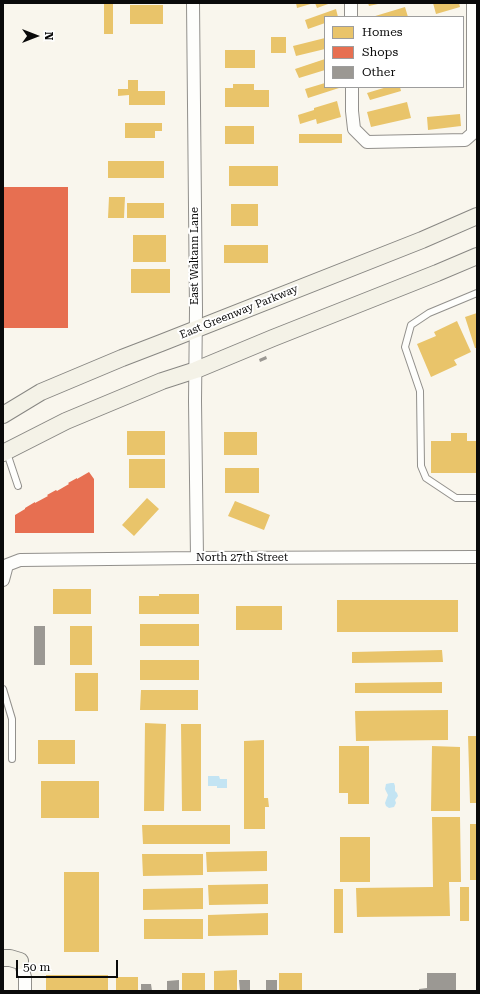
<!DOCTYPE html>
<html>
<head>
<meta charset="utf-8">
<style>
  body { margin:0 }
  #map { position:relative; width:480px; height:994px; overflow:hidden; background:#f9f6ed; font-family:"Roboto Serif",serif }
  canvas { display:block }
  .frame { position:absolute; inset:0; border:4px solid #0a0a0a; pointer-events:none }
  .legend { position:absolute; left:324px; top:16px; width:140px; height:72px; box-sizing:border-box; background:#fff; border:1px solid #9d9d9d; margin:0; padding:5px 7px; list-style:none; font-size:12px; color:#0a0a0a }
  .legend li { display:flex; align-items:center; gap:8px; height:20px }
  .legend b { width:20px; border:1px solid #9d9d9d }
  .north { position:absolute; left:16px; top:16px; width:40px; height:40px; -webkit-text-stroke:3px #fff; paint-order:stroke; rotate:90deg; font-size:11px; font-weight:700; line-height:16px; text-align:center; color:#0a0a0a }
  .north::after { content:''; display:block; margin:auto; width:14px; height:18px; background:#0a0a0a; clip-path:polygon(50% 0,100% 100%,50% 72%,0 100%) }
  .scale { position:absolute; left:16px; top:960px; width:102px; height:18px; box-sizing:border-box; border:2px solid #0a0a0a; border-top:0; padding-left:5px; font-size:12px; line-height:14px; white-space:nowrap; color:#0a0a0a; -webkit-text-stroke:3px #fff; paint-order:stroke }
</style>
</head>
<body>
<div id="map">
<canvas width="480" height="994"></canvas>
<div class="frame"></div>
<ul class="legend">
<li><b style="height:11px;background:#e9c46a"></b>Homes</li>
<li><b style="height:11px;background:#e76f51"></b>Shops</li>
<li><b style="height:11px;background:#9b9893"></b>Other</li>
</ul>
<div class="north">N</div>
<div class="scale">50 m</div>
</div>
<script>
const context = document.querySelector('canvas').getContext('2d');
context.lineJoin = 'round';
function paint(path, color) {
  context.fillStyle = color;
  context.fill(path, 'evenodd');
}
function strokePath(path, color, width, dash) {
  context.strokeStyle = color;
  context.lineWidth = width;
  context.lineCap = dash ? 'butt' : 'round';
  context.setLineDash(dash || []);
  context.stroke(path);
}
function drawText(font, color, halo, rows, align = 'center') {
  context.font = font + ' "Roboto Serif",serif';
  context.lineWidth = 4;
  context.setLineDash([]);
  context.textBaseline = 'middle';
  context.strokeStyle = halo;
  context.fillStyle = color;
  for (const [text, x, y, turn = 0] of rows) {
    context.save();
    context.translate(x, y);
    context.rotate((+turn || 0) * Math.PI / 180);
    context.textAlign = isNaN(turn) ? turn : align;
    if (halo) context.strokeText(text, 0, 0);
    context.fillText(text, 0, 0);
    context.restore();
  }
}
const water = new Path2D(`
  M208,776h11l1,3h7v9h-10v-2h-9z
  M391,783h3l1,3v5l2,2 1,3 -3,4 1,3 -2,4 -5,1 -3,-2 -1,-3 3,-8 -3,-6 1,-5z`);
const homes = new Path2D(`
  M104,3h9v31h-9z
  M296,3h18l-17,5z
  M315,3h16l-14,5z
  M368,3h10v1l-9,2z
  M433,3h26l1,4 -24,7z
  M130,5h33v19h-33z
  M405,7l3,10h-36z
  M336,9l2,8h-13v6l-17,6 -3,-9z
  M271,37h15v16h-15z
  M325,38v11l-29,7 -3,-10z
  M225,50h30v18h-30z
  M325,59v11l-26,8 -4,-9z
  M128,80h10v11h27v14h-36v-10l-11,1v-7h10z
  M325,83v4h14v1l-31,10 -3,-9z
  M233,84h21v6h15v17h-44v-19h8z
  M387,87h13l1,4 -31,9 -3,-7z
  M337,101l4,16 -24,7 -1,-5 -16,5 -2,-9 16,-5v-2z
  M407,102l4,16 -40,9 -4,-15z
  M460,114l1,12 -33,4 -1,-13z
  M125,123h37v8h-7v7h-30z
  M225,126h29v18h-29z
  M299,134h43v9h-43z
  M108,161h56v17h-56z
  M229,166h49v20h-49z
  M109,197h16l-1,21h-16z
  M127,203h37v15h-37z
  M231,204h27v22h-27z
  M133,235h33v27h-33z
  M224,245h44v18h-44z
  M131,269h39v24h-39z
  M477,313v35h-2l-10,-31z
  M457,321l14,31 -17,8 3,5 -26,12 -14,-33 19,-8 -2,-4z
  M127,431h38v24h-38z
  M224,432h33v23h-33z
  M451,433h16v8h10v32h-46v-32h20z
  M129,459h36v29h-36z
  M225,468h34v25h-34z
  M147,498l12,11 -25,27 -12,-11z
  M235,501l35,14 -6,15 -36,-14z
  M53,589h38v25h-38z
  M159,594h40v20h-60v-18h20z
  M337,600h121v32h-121z
  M236,606h46v24h-46z
  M140,624h59v22h-59z
  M70,626h22v39h-22z
  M442,650l1,12 -91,1v-11z
  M140,660h59v20h-59z
  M75,673h23v38h-23z
  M442,682v11h-87v-10z
  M141,690h57v20h-58z
  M448,710v30l-92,1 -1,-30z
  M145,723l21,1 -2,87h-20z
  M181,724h20v87h-19z
  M468,736h9v67h-7z
  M38,740h37v24h-37z
  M264,740v58h4l1,9h-4v22h-21v-88z
  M339,746h30v58h-21v-11h-9z
  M432,746l28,1v64h-29z
  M41,781h58v37h-58z
  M432,817h28l1,65h-12l1,34 -93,1 -1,-29 77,-1z
  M470,824h7v56h-7z
  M142,825h88v19h-87z
  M340,837h30v45h-30z
  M267,851v20l-60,1 -1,-20z
  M142,854h61v21l-60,1z
  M64,872h35v80h-35z
  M268,884v20l-59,1 -1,-20z
  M460,887h9v34h-9z
  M203,888v21l-60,1v-21z
  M334,889h9v44h-9z
  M268,913v22l-60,1v-21z
  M144,919h59v20h-59z
  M237,970v21h-23v-20z
  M182,973h23v18h-23z
  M279,973h23v18h-23z
  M46,975h62v16h-62z
  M116,977h22v14h-22z`);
const shops = new Path2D(`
  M3,187h65v141h-65z
  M89,472l5,7v54h-79v-18l10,-6v-1l10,-6v1l13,-7 -1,-1 9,-5 1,1 12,-7 -1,-1 9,-5v1z`);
const building = new Path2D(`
  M266,356l1,3 -7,3 -1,-3z
  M34,626h11v39h-11z
  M427,973h29v18h-37v-2l8,-1z
  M179,980v11h-12v-10z
  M239,980h11v11h-10z
  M266,980h11v11h-11z
  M141,984h10l1,7h-11z`);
const lane = new Path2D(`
  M477,293l-48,20 -18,12 -6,22 15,44 1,75 5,12 30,20h21
  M7,453l11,33
  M3,689l9,30v40`);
const street = new Path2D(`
  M193,3l3,307 -1,91 2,157
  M351,3v14
  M352,87v24l2,18 13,13 98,-2 8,-7v-130
  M3,580l4,-15 13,-5 177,-2 280,-1
  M20,961l5,16v14`);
const secondary = new Path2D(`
  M3,415l38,-23 81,-34 39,-15 261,-103 55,-24
  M3,453l63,-32 96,-40 34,-11 77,-32 164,-65 40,-17
  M3,958h7l10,3`);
const streetNames = [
  ["East Waltann Lane",195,256,-90],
  ["East Greenway Parkway",239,312,-22],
  ["North 27th Street",242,558]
];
paint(water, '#c3e4f3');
paint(homes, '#e9c46a');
paint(shops, '#e76f51');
paint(building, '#9b9893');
strokePath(lane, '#92908c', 8);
strokePath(street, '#92908c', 14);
strokePath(secondary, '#888783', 18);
strokePath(lane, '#fefefc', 6);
strokePath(street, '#fefefc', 12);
strokePath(secondary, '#f4f2e7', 16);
drawText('11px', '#0a0a0a', '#fff', streetNames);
</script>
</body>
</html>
